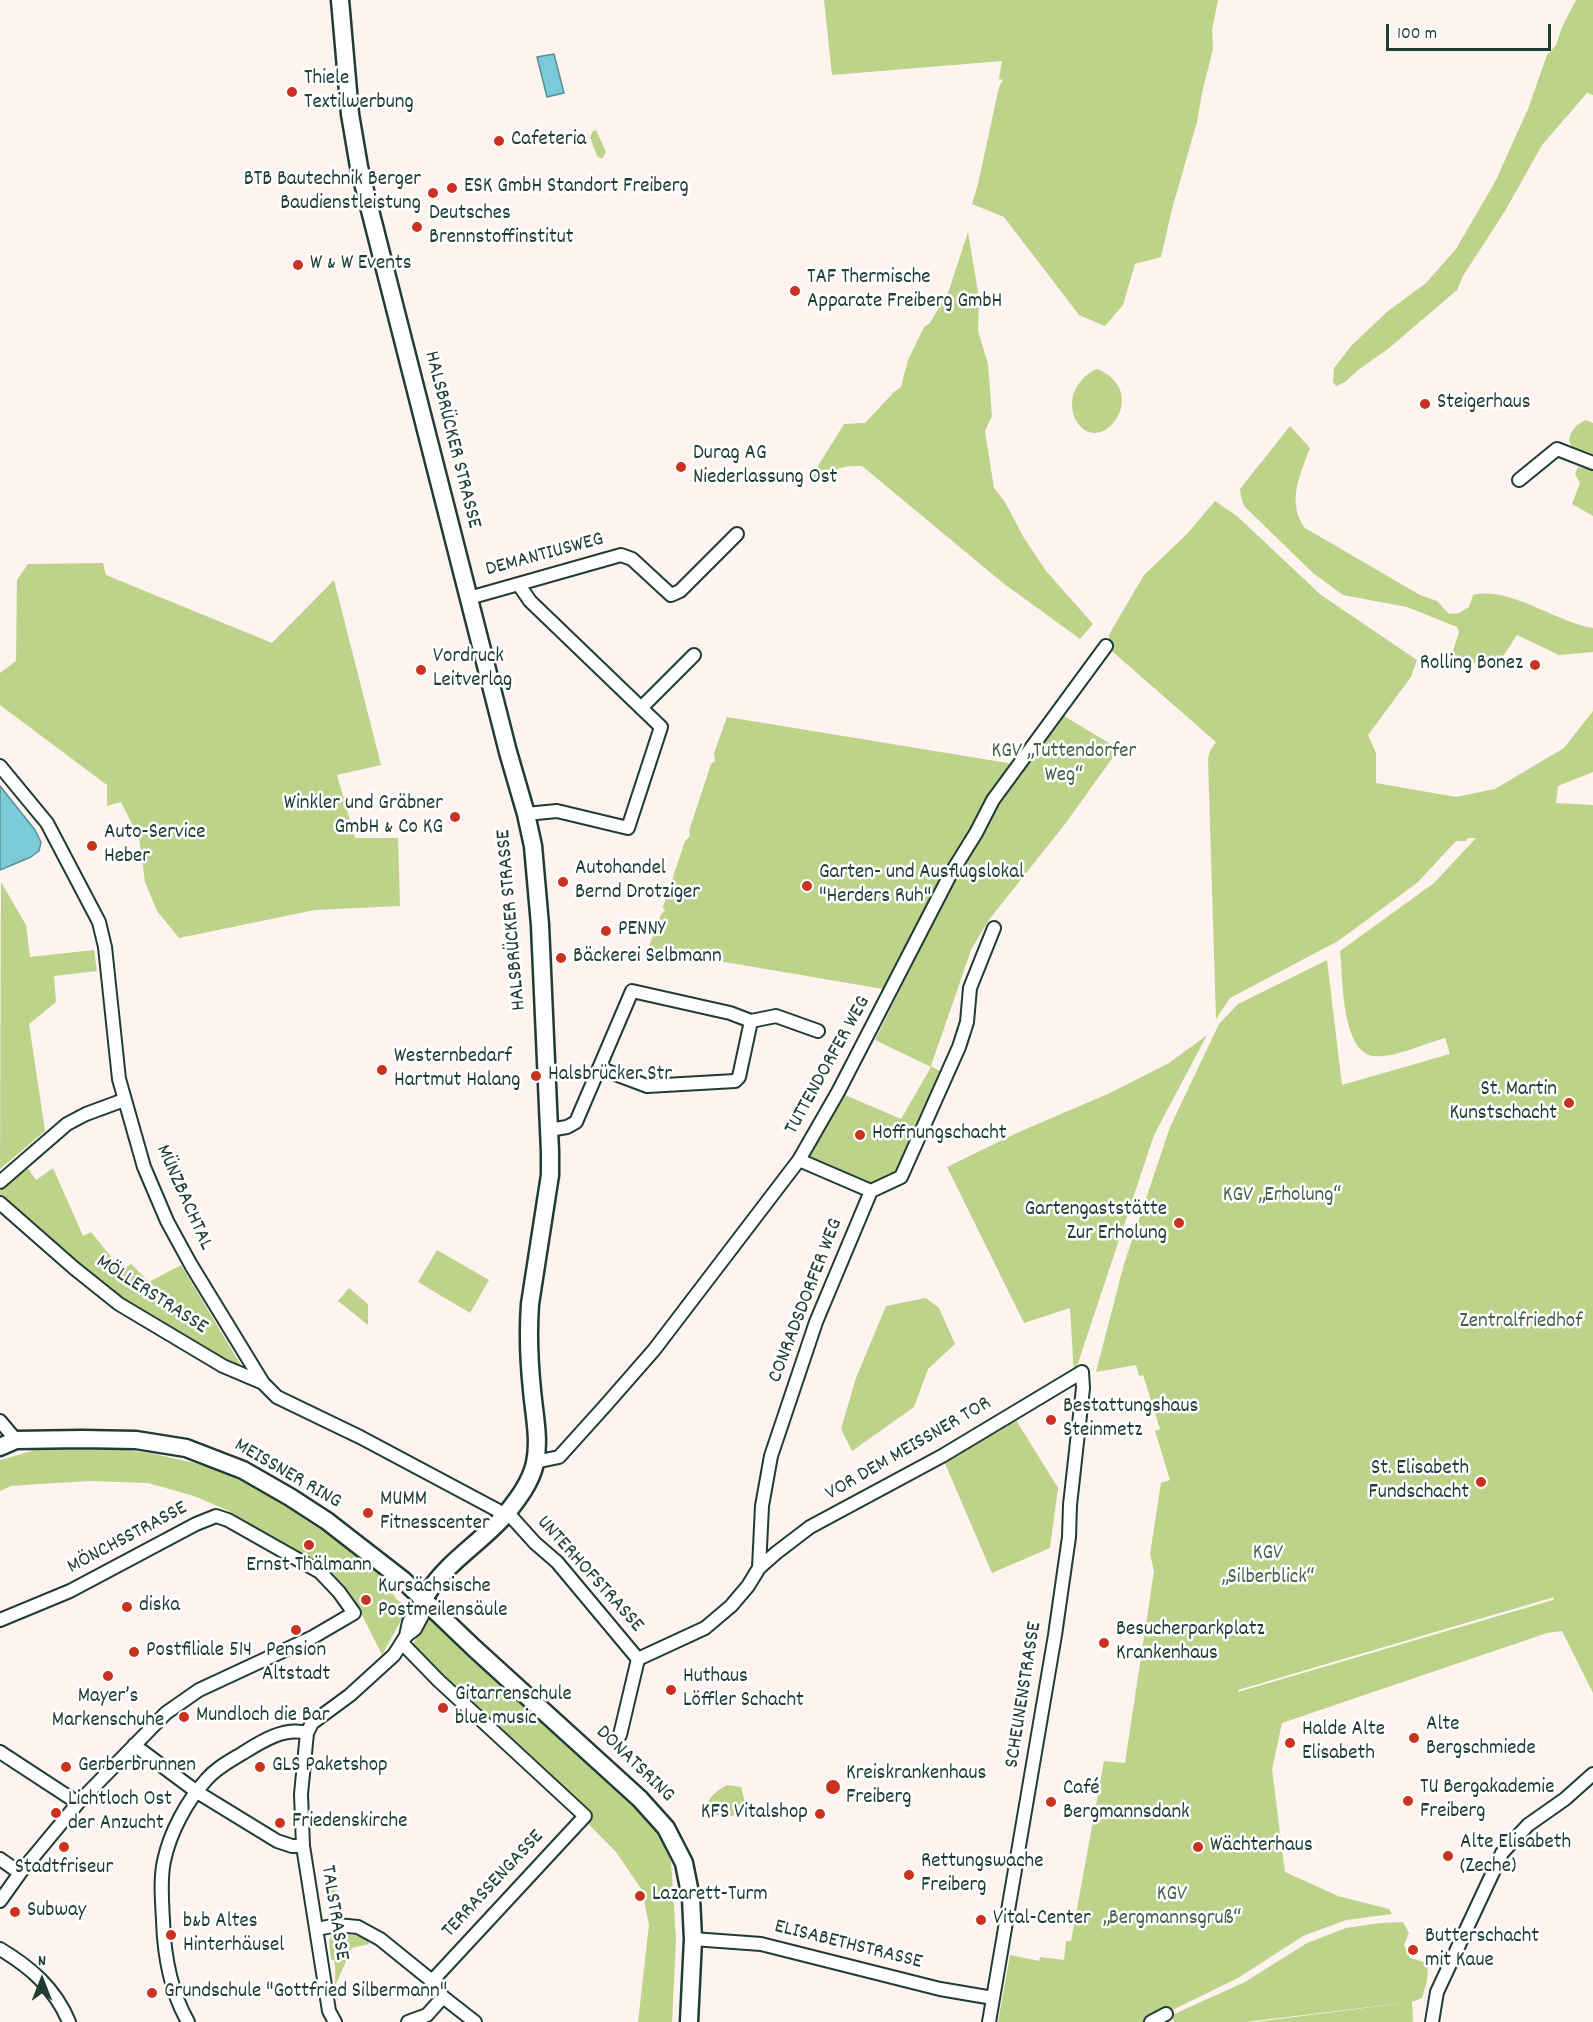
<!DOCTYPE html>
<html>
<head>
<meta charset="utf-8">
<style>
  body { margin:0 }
  #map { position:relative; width:1593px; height:2022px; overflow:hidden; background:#fef3ee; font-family:Dekko,sans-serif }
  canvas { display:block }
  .north { position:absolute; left:12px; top:1950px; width:60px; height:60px; -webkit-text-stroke:4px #fff; paint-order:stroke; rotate:0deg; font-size:16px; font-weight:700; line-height:24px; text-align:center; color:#1f3d34 }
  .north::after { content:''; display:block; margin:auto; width:21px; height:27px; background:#1f3d34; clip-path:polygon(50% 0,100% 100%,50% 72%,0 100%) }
  .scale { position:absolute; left:1386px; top:24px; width:165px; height:27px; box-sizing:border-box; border:3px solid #1f3d34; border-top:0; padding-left:8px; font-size:18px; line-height:21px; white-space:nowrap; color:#1f3d34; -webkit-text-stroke:4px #fff; paint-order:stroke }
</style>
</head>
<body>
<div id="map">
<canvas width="1593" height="2022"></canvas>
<div class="north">N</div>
<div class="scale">100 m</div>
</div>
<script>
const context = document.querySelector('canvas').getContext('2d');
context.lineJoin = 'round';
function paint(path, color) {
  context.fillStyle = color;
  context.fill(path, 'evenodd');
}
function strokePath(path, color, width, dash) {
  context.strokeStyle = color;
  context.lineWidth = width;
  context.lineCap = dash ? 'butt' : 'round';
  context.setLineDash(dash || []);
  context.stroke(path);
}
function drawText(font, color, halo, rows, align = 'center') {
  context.font = font + ' Dekko,sans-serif';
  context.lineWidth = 5;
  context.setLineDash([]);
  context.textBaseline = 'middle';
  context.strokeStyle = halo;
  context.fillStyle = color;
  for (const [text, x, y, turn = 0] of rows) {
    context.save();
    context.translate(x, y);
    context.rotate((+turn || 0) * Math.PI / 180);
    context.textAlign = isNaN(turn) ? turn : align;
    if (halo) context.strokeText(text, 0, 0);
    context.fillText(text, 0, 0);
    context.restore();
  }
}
const green = new Path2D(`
  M824,0h394l-6,30 1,19 -11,44 -5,29 -25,87 -11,48 -26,7 -12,41 -18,21 -26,-11 -75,-98 -32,-13 6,-20 21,-97 4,-7 -4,-1 3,-18 -170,14z
  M1576,0h17v95l-6,-2 -45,52 -37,66 -42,65 -6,14 -69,59 -30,21 -13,12 -9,4 -3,-4 1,-14 17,-22 37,-35 38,-28 30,-34 39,-67 33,-73 19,-54 9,-10 6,-18z
  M596,130l10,22 -4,7 -5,-3 -7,-19 3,-6z
  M968,232l11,66 -1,33 10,33 4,52 -7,15 9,57 11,14 19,36 22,33 47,53 -13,15 -77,-56 -141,-117c-18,0 -28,0 -38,18l-11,-6v-4l31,-50 21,-1 29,-31 7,-5 7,-27 16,-33 6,-4 19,-33z
  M1097,369c56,23 4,90 -20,53 -5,-7 -6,-18 -4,-27 5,-12 12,-21 24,-26z
  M1586,420l7,3v36l-19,-7 -5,-11c2,-12 7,-16 17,-21z
  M1290,426l20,22c-10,27 -24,55 -5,80l115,67 17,6 12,13 10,-1 10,-6 4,-12c37,-9 82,27 120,33v24l-34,3 -42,-20 -19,29c-12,5 -30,-3 -42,-7l-3,-6 6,-19 -2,-5 -50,-20 -64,-12 -30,-22 -69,-67 -3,-10 -1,-7z
  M1578,467l15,3v46l-21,-12 8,-21 -5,-9z
  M1215,501l23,16 83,78 96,65 -6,17 -43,58 8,18v30l80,14 39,-8 69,-41 29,-37v61l-35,14 -2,17 37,2v888l-31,-62 -15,2 -265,90 -10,47 13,102 53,24 51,13 3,5 -46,6 -43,16 -65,42 -90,44h-150l12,-67 29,6 1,-4 24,3 2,-19h5l33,-180 21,2 29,-192 -4,-17 11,-71 9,-3 -15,-49 5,-2 -17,-54 -4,1 -3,-11 -40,7 28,-108 46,-137 49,-103 19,-20 89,-44 15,125 108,-31 -5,-16c-19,5 -53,21 -72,18 -32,-5 -30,-80 -33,-105l94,-68 42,-45h-8l-2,3h-10l-39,42 -79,58 -108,57 -14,21 -8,-260 2,-8 6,-9 -110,-96 4,-13 34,-58 42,-40zM1554,1597l-1,3 -315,92v-2z
  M103,563l3,12 166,68 62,-63 47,185 -44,10 18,63h43l2,68 -85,4 -136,28 -22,-27 -12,-29 -6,-44 -18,-36 -14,4v-21l-107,-80v-32l16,-12 1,-81 11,-16z
  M1059,713l60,36 -54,75 -77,97 -17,29 -40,116 15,9 -45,102 -30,14 -72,-31 39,-68 63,27 30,-52 -56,-27 103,-207 57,-89z
  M727,717l287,47 -125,226 -241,-41 13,-35 4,-3 -2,-4 22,-66 5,-5 -1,-5 22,-67 4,-3 -1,-8z
  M1,882l25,43 4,32 64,-7 3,21 -43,5 2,26 -27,22 16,107 -45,38z
  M1207,1035l-53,100 -80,240 -4,-67 -46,15 -77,-156 72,-35 91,-39 59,-30z
  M27,1167l9,13 17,-12 30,68 8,-4 31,38 9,-6 18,18 32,-17 61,102 -3,4 -124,-76 -115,-98v-6z
  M437,1250l52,30 -19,33 -52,-31z
  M349,1288l19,16v21l-30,-24z
  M926,1298l13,10 16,36 -27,25 -14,38 -62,44 -11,-22 15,-51 30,-72z
  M1016,1420l42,68 -8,60 -58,25 -48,-112z
  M42,1448l77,1 35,5 55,12 46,20 120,80 22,34 6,3 1,12 -22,40 -22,-44 -31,-38 -100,-62 -35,-15 -46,-13 -57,-2 -53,3 -27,2 -11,5v-31z
  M430,1619l48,40 161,150 17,20 15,32 5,78 -4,83h-34l11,-97 -7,-35 -26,-38 -204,-207z
  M727,1785l14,2 5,19c-8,15 -27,11 -41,5 2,-13 11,-20 22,-26z
  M328,1884l12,11 -6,21 -7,-30z
  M1403,1922l6,11 -5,12 6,13 18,5 -1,18 -5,17 -10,4 1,20h-158l156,-20 -165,20h-72l-2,-7 73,-33 62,-39 39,-15 34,-5z
  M336,1934l20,1 13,6v3l-17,4 -17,38c0,-8 1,-18 -1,-26h-3l-2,-19 2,-5z`);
const water = new Path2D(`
  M554,54l10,39 -17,4 -10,-40z
  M0,786l35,44 6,12 -2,9 -8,6 -31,13z`);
const minor = new Path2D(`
  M1519,480l38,-31 36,14
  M519,585l11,16 131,126 -33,101 -71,-17 -31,3
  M469,598l152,-43 11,4 39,36 9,-4 57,-57
  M641,708l53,-53
  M0,766l47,57 52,99 6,25 14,132 25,88 23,54 24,44 72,118 14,14 83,40 137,73 6,7
  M599,1068l48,18 88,-5 4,-4 12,-56
  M549,1130l18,-3 9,-5 56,-131 98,22 21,8 25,-5 42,15
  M799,1160l72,31
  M0,1182l67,-58 19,-10 38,-14
  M0,1203l74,65 45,36 104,62 40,17
  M0,1421l16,19
  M535,1462l24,-5 46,-51 49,-56 145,-190 39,-68 112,-217 26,-42 17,-33 113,-154
  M507,1512l28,31 22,19 81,97 -18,76
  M759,1568l17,-15 34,-26 132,-71 140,-84 1,16 -13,117 -1,32 -14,98 -66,387
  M0,1620l70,-29 126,-67 20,-8 12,4 92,52 19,20 15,21 -41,24 -114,53 -33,23 -88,90 -58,70 -20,28
  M406,1636l3,-14 14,-23
  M402,1643l36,37 147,136 -153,165
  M638,1659l67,-31 26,-22 17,-20 11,-18 3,-62 9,-50 45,-134 55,-131 30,-14 58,-130 8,-25 3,-34 24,-60
  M134,1745l63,47 80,49 15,5h11
  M0,1752l78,51
  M0,1859l20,14
  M317,1929l20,-4 21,2 22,12 52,42 11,16 32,25
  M693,1939l68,5 179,45 53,9
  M0,1949c30,18 55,39 69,73
  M188,2022c-17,-30 -24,-67 -25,-102 -1,-19 -3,-41 1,-59 6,-29 23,-60 42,-81 10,-12 24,-19 37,-27 19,-12 41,-26 64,-20
  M335,2022l-6,-11 -26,-165 -2,-52 6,-61 5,-10 38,-28 44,-40 12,-19 9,-7 7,-13 2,-17
  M408,2022l19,-7 16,-18
  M1151,2022l15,-8
  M1432,2022l5,-30 65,-139 26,-28 37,-26 28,-25`);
const secondary = new Path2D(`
  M340,0l10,114 9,53 149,585 18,62 7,32 7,79 10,227v23l-20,129c-2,28 -1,57 2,86 2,24 8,49 3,73 -4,19 -17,36 -29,51 -26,30 -62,49 -82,85
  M0,1447l16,-7 66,-1 54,1 50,8 57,22 47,27 37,24 76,59 71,68 166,151 26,29 18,35 7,35 2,41 -4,83`);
const markers = [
  [292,92,6,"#c8321e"],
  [499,141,6,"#c8321e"],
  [452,188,6,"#c8321e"],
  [433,193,6,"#c8321e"],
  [417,227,6,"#c8321e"],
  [298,265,6,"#c8321e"],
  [795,291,6,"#c8321e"],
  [1425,404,6,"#c8321e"],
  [681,467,6,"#c8321e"],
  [1535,665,6,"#c8321e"],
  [421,670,6,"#c8321e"],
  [455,817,6,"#c8321e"],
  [92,846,6,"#c8321e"],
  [563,882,6,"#c8321e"],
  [807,886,6,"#c8321e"],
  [606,931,6,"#c8321e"],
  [561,958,6,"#c8321e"],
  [382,1070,6,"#c8321e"],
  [536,1076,6,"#c8321e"],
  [1569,1103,6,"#c8321e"],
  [860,1135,6,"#c8321e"],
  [1179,1223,6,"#c8321e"],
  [1051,1420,6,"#c8321e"],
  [1481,1482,6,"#c8321e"],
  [368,1513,6,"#c8321e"],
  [309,1545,6,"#c8321e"],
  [366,1600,6,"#c8321e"],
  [127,1607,6,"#c8321e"],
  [296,1630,6,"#c8321e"],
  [1104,1643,6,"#c8321e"],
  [134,1652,6,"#c8321e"],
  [108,1676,6,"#c8321e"],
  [671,1690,6,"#c8321e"],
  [443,1708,6,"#c8321e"],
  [184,1717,6,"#c8321e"],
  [1414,1738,6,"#c8321e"],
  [1290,1743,6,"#c8321e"],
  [66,1767,6,"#c8321e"],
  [260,1767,6,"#c8321e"],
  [833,1787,8,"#c8321e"],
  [1408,1801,6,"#c8321e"],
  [1051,1802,6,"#c8321e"],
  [56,1813,6,"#c8321e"],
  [820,1814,6,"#c8321e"],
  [280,1823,6,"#c8321e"],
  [64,1847,6,"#c8321e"],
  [1198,1847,6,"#c8321e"],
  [1448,1856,6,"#c8321e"],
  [909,1875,6,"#c8321e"],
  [640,1896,6,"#c8321e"],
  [15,1912,6,"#c8321e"],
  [981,1920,6,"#c8321e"],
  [171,1935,6,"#c8321e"],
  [1413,1950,6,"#c8321e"],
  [152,1993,6,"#c8321e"]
];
const poiNames = [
  ["Thiele",304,80],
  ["Textilwerbung",304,104],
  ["Cafeteria",511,141],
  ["BTB Bautechnik Berger",421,181,"right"],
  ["Baudienstleistung",421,205,"right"],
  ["ESK GmbH Standort Freiberg",464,188],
  ["Deutsches",429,215],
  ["Brennstoffinstitut",429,239],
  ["W & W Events",310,265],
  ["TAF Thermische",807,279],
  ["Apparate Freiberg GmbH",807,303],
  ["Steigerhaus",1437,404],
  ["Durag AG",693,455],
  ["Niederlassung Ost",693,479],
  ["Vordruck",433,658],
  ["Leitverlag",433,682],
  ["Rolling Bonez",1523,665,"right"],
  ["Winkler und Gräbner",443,805,"right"],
  ["GmbH & Co KG",443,829,"right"],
  ["Auto-Service",104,834],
  ["Heber",104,858],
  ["Autohandel",575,870],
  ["Bernd Drotziger",575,894],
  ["Garten- und Ausflugslokal",819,874],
  ["\"Herders Ruh\"",819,898],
  ["PENNY",618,931],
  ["Bäckerei Selbmann",573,958],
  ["Westernbedarf",394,1058],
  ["Hartmut Halang",394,1082],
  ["Halsbrücker Str",548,1076],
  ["St. Martin",1557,1091,"right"],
  ["Kunstschacht",1557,1115,"right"],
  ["Hoffnungschacht",872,1135],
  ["Gartengaststätte",1167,1211,"right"],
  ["Zur Erholung",1167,1235,"right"],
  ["Bestattungshaus",1063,1408],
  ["Steinmetz",1063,1432],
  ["St. Elisabeth",1469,1470,"right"],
  ["Fundschacht",1469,1494,"right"],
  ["MUMM",380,1501],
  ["Fitnesscenter",380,1525],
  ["Ernst Thälmann",309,1567,"center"],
  ["Kursächsische",378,1588],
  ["Postmeilensäule",378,1612],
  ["diska",139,1607],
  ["Besucherparkplatz",1116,1631],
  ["Krankenhaus",1116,1655],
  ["Postfiliale 514",146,1652],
  ["Pension",296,1652,"center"],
  ["Altstadt",296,1676,"center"],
  ["Huthaus",683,1678],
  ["Löffler Schacht",683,1702],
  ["Gitarrenschule",455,1696],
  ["blue music",455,1720],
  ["Mayer’s",108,1698,"center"],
  ["Markenschuhe",108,1722,"center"],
  ["Mundloch die Bar",196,1717],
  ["Alte",1426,1726],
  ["Bergschmiede",1426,1750],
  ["Halde Alte",1302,1731],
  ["Elisabeth",1302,1755],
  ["Gerberbrunnen",78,1767],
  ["GLS Paketshop",272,1767],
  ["Kreiskrankenhaus",846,1775],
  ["Freiberg",846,1799],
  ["TU Bergakademie",1420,1789],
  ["Freiberg",1420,1813],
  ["Café",1063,1790],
  ["Bergmannsdank",1063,1814],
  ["Lichtloch Ost",68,1801],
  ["der Anzucht",68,1825],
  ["KFS Vitalshop",808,1814,"right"],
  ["Friedenskirche",292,1823],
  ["Alte Elisabeth",1460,1844],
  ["(Zeche)",1460,1868],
  ["Wächterhaus",1210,1847],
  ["Rettungswache",921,1863],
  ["Freiberg",921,1887],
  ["Stadtfriseur",64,1869,"center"],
  ["Lazarett-Turm",652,1896],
  ["Subway",27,1912],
  ["Vital-Center",993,1920],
  ["b&b Altes",183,1923],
  ["Hinterhäusel",183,1947],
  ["Butterschacht",1425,1938],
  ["mit Kaue",1425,1962],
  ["Grundschule \"Gottfried Silbermann\"",164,1993]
];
const streetNames = [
  ["HALSBRÜCKER STRASSE",451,440,76],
  ["DEMANTIUSWEG",545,556,-15],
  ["HALSBRÜCKER STRASSE",513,920,-95],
  ["TUTTENDORFER WEG",829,1066,-61],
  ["MÜNZBACHTAL",183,1198,66],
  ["MÖLLERSTRASSE",151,1296,33],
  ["CONRADSDORFER WEG",807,1301,-69],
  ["VOR DEM MEISSNER TOR",909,1450,-30],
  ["MEISSNER RING",287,1475,30],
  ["MÖNCHSSTRASSE",128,1539,-28],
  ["UNTERHOFSTRASSE",589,1575,48],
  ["SCHEUNENSTRASSE",1025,1695,-81],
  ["DONATSRING",634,1765,44],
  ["TERRASSENGASSE",494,1885,-47],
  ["TALSTRASSE",333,1913,81],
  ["ELISABETHSTRASSE",848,1946,14]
];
const parkNames = [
  ["KGV „Tuttendorfer",1064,753],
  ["Weg“",1064,777],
  ["KGV „Erholung“",1282,1197],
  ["Zentralfriedhof",1521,1323],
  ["KGV",1268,1555],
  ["„Silberblick“",1268,1579],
  ["KGV",1172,1896],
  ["„Bergmannsgruß“",1172,1920]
];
paint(green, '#bdd389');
paint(water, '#7bcad7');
strokePath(water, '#569296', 1.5);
strokePath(minor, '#1f3d34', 16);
strokePath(secondary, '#1f3d34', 21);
strokePath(minor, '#fff', 12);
strokePath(secondary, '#fff', 16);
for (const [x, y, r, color] of markers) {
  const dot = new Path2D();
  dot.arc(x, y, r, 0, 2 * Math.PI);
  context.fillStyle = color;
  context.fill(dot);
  strokePath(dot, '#fff', 2);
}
drawText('21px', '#1f3d34', '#fff', poiNames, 'left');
drawText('21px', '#1f3d34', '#fff', streetNames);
drawText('21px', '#466249', '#fff', parkNames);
</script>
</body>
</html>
